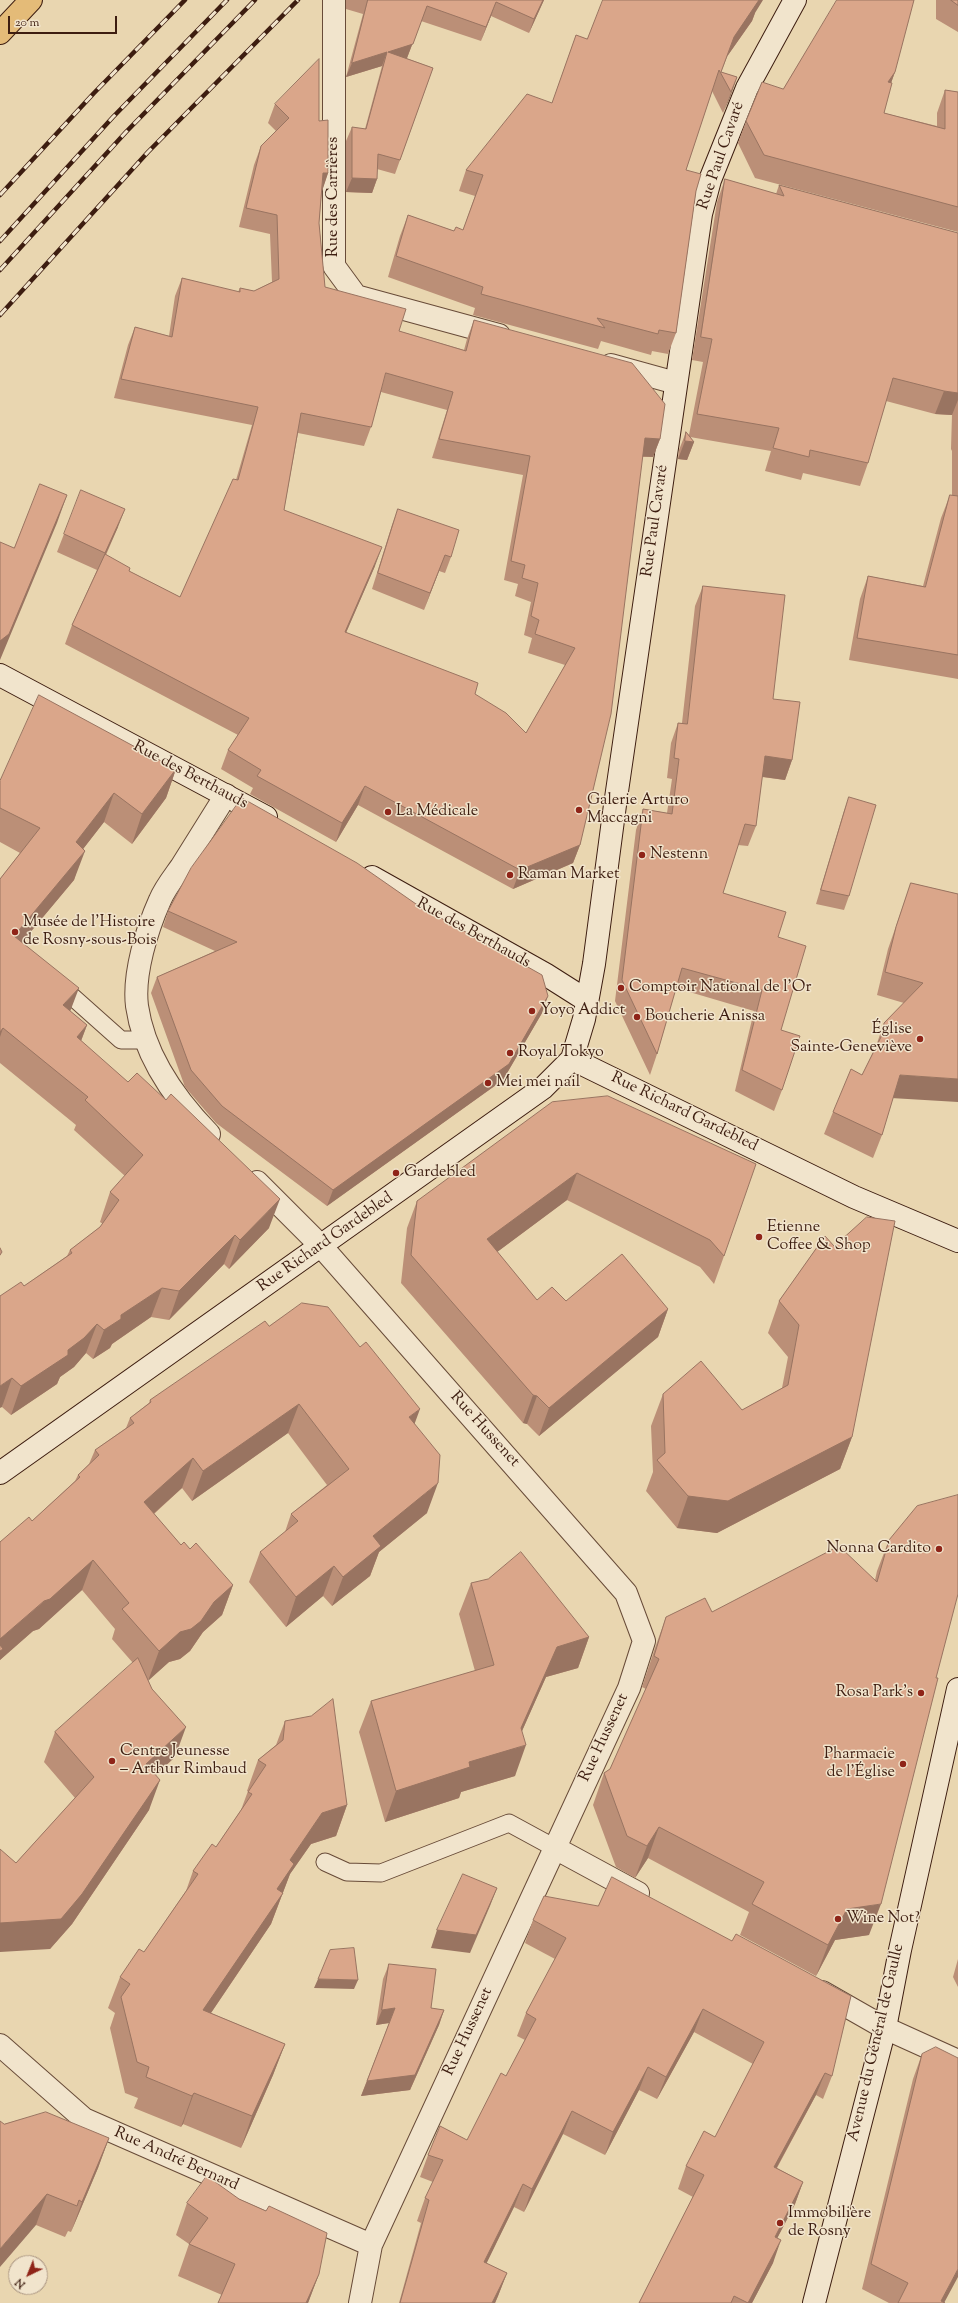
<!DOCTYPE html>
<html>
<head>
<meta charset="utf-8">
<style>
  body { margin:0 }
  #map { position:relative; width:958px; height:2303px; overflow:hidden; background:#e9d6b0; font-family:"Sorts Mill Goudy",serif }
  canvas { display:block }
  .north { position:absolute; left:8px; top:2255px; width:40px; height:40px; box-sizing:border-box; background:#f1e4cc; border:1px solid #a99481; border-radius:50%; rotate:223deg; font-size:11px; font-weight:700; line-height:16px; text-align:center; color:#3d1d10 }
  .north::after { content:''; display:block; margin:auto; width:14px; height:18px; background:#8f2418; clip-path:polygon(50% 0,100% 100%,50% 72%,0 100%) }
  .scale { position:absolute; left:8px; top:16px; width:109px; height:18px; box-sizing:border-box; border:2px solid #3d1d10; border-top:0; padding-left:5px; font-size:12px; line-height:14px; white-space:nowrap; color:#3d1d10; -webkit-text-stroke:3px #f1e4cc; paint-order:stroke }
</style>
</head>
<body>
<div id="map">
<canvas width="958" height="2303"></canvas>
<div class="north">N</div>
<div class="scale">20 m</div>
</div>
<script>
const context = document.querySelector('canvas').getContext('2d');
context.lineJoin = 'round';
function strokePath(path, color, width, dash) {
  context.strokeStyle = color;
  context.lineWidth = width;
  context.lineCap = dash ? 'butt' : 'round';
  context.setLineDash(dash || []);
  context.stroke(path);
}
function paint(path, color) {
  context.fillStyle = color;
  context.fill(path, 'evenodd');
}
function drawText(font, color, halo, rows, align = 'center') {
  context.font = font + ' "Sorts Mill Goudy",serif';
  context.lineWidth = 3;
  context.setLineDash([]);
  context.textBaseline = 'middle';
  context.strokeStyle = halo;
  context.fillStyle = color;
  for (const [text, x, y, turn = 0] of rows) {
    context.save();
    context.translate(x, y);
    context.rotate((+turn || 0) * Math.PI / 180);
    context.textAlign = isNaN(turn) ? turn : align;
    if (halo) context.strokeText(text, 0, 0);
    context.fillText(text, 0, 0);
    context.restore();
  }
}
const lane = new Path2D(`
  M57,983l64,57h26
  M325,1862l22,10 34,1 128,-50 46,25`);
const street = new Path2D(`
  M334,0v266l22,30 143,39
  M611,365l65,18
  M209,1134c-33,-34 -65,-79 -72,-128 -4,-32 10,-77 23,-106 5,-12 14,-23 21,-33 15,-24 30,-48 45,-72
  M257,1182l64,64 305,347 18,48 -15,47 -258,557 -11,58
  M555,1848l83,45
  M822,1992l63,36 73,33
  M0,2045l84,74 287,126`);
const secondary = new Path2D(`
  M0,675l266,142
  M372,877l173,97 41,26
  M572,1059l282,138 104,44
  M0,1473l543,-385 29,-29 12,-40 10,-55 21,-159 86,-591 9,-34 37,-92 48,-88
  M814,2303l71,-275 15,-78 58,-261`);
const primary = new Path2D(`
  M0,33l31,-33`);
const rail = new Path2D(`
  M0,195l94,-102 91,-93
  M0,241l113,-124 114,-117
  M0,270l126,-138 129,-132
  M0,315l148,-163 150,-152`);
const wall = new Path2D(`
  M346,0h198l-15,33 -38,-17 -10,25 -60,-20 -14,37h-1l27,10 -38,106 -18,-5v10l-5,14 -26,-1v-51l6,-14 13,2 17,-63 -36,11 17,-63 -17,-5z
  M936,0h22v32l-22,-13z
  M755,13l-3,8 -26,37 -5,14 16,5 -14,36 -11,-22 -26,79 10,21 -20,142 -8,21 -16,-3 -1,4 -50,-14 -3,8 -125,-34 2,-7 -87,-31 12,-41 8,-21 46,16 9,-1 12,-34 -16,-5 7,-21 86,-67 24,-68 11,4z
  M895,72l-4,11 -7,30 53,13v-13l8,-23 13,2v140l-203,-54 -17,-35 8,-22 37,-32z
  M275,104l44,17 9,52 -6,18 -3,32 6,64 74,44 65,19 3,-11 7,-19 186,119 -7,18h-11l-62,388 -7,18 -60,26 -155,-84 -22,37 -86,-48 3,-6 -32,-19 7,-19 10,-15 -173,-91 7,-19 25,-55 -40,-18 7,-18 54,-7 -12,28 23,16 51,26 56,-117 16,-55 -138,-27 14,-53 7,-18 34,9 6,-40 7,-18 56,14 2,-4 14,3 18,-9 -2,-48 -31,-7 15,-62 7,-19 15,-15 -8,-8zM381,392l66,18 -15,48 91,17 -19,105 14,4 -3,12 16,6 -7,33 8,3 -4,15 37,12 -39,68 -51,-39 -129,-61 29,-67 -91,-56 14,-77 66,13 7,-19z
  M725,179l51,15 3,-9 179,48v446l-109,-19 11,-61 8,-23 55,10 18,-68 9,-23h2v-44l-1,-2 1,-34 -17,-1 -49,-13 -18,62 -8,23 -57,-13 -2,7 -36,-9 6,-20 -81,-14 4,5 -7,18 -9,-1 1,-9 7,-18 3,3 14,-73 -11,-2 25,-158z
  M398,509l53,48 -6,16 -6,-2 -15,39 -52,-21 20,-64z
  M703,586l70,113 19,61 -7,20 -23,-3 -6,49 -8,20 -10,-1 -15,48 55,44 4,153 -8,21 -39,-20 19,-80 -78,-23 -19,66 -7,21 -35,-74 21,-171 7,-21 24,4 5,-34 -5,-1 4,-35 7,-20h4l13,-117z
  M176,769l-10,29 -34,46 -28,-22 -21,27 -9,31 -52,62 48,69 17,14 -6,16 188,187 -40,41 -5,-5 -55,56 -18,-3 -39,27 -2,4 -17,11 -7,-6 -12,14 -14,10 -3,7 -46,31 -9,-8 22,-121 43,-30 3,-6 30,-23 3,-3 -3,-2 10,-30 15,-16 -51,-46 2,-5 -76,-62v-184l20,-26 -20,-11v-61z
  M849,797v99l-5,14 -28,-6 28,-93z
  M911,883l47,11 -65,204 -11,37 -9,23 -49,-24 9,-22 29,-37 14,-29 8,-23 20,-20 -27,-8 11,-46z
  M168,911l374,102 -39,67 -176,126 -111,-83 -31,-36 -34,-94 6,-16 58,-26 -52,-24z
  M608,1096l116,160 -10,28 -14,-17 -133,-67 -70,52 40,48 29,1 102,8 -10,28 -119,99 -12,-12 -4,-1 -122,-140 6,-55 10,-27z
  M825,1236l27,201 -12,32 -123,64 -40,-5 -31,-37 7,-19 -2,-46 12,-32 79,16 40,-22 6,-31 -20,-24 11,-32z
  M269,1326l146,98 12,89 -48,39 -9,24 -38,30 -9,-10 -37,31 -37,-45 11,-30 25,-20 6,-18 36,-29 -39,-52 -96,68 -10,-13 -28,26 27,31 9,4 43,36 -11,30 -19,17 -13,19 -10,8 -11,3 -21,18 27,77 -19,18 -7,35 -77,114 -22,25 -34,-86 59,-65 -31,-36 11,-30 78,-69 -21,-24 3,-10 -33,-39 -43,39 -6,2 -33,29v-118l32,-21 43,-40 3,-6 11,-11 6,-14 31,-22 4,-10 19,-15 1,-3z
  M889,1540l-20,395 -34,5 -19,36 -76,-41 9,-23 -101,-54 -13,20 -19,-11 -23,-62 11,-32 6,-4 36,-80 -4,-2 13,-39 11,-31 46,-5 163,-32 2,-9z
  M471,1583l118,54 -11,31 -32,9 -24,54 -7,45 -54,16 -2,6 -74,24 -26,-90 12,-31 104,-30 -16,-57z
  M285,1721l62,84 -11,31 -25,8 -21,30 -19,50 -60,89 74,31 -12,31 -32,73 -58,-24 -2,3 -47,-19 4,-10 -13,-5 -15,-65 5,-15 -7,-5 12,-31 24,-25 42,-61 7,-20 23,-24 25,-37 7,-19h-1l11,-31 18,-15z
  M533,1920l299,156 -9,23 -7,-4 -39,73 26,14 -8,22 -18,34 -4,25 -21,40h-113l54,-106 -15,-8 8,-23 29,-29 38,-73 -59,-32 -37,67 -18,-9 -34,65 -42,-21 -39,78 -10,-5 -28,56 21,10 -9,23 -3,7h-96l22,-80 -4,-2 8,-23 8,-16 -13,-5 8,-22 39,-15 39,-64 19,-36 -8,-4 9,-23 29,-54 -30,-16z
  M958,1959v28l-5,-10z
  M389,1964l42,44 13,2 -5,15 -29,65 -49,6 28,-73 -13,2 7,-46z
  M922,2054l22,248 1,1h-56l-27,-14 51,-210z
  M4,2124l105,14 -11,30 -27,64 -3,-1 -3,6 -29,-12z
  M187,2203l132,71 -11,29h-90l4,-8 -44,-19 11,-32 -13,-9z`);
const shadedWall = new Path2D(`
  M543,0h1l-15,33 5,-14z
  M758,0h5l-8,13 -3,8 -26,37 -5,15 13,-36z
  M496,2l-5,14 -10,25 5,-14z
  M427,6l-20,52 -23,8 4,-14z
  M387,52l-5,14 -36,11 6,-14z
  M895,72l-8,22 1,-12z
  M737,77l-7,21 -7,15 8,-21z
  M323,173h5l-6,18z
  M352,178l25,1 -5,14 -26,-1z
  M944,391l14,2v7l-6,15 -17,-1z
  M645,438l15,1 -7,18 -15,-1z
  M685,441l9,1 -7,18 -9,-1z
  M67,495l-10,28 -57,137v-19z
  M125,509l-7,18 -20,44 7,-18z
  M382,547l-7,19 -37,85 7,-19z
  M445,555l-6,16 -15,39 6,-17z
  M765,756l27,4 -7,20 -28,-4z
  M176,769l-10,29 -34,46 10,-30z
  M365,786l-7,19 -22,37 6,-19z
  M114,793l-10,29 -38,49 10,-29z
  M580,845l-7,18 -60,26 7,-19z
  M85,851l-11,29 -71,85 11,-29z
  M79,988l-11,29 -5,-12z
  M548,996l-6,17 -39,67 -176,126 6,-16z
  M87,1025l-11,29 1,-17z
  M3,1028l-3,9v-5z
  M900,1075l58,4v23l-67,-4z
  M577,1173l-10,27 -90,67 10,-28z
  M280,1199l-11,29 -40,41 11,-29z
  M235,1235l-11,29 -55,56 10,-29z
  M162,1288l-11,29 -39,27 -2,4 -17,11 11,-29 17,-15z
  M668,1309l-10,28 -119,99 10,-28z
  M97,1324l-11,29 -12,14 -14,10 -3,7 -46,31 10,-29 47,-36z
  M12,1378l-10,29 -2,1v-22z
  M533,1395l4,1 -10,28 -4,-1z
  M299,1404l-11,29 -96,68 11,-30z
  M420,1409l-11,30v-22z
  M852,1437l-12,32 -123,64 -40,-5 11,-32z
  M193,1458l-11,30 -49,44 11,-30z
  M438,1483l-11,30 -48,39 -9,24 -38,30 11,-29 30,-41z
  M93,1560l-11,30 -43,39 -6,2 -33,29v-21z
  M334,1566l-11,30 -37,31 10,-30z
  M233,1585l-11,30 -19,17 -13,19 -10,8 -11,3 -21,19 11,-30z
  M589,1637l-11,31 -32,9 -32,72 12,-4 -11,31 -54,16 -2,6 -74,24 11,-31 73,-29 52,-34 36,-81z
  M186,1727l-11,30 -40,37 11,-30z
  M160,1780l-11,30 -77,114 -22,25 -50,3v-29z
  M347,1805l-11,31 -25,8 -21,30 -19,50 -79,117 11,-31 87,-150 32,-47z
  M659,1827l-11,31 -13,20 12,-32z
  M497,1888l-7,18 -20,47 -39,-5 6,-18z
  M881,1904l-12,31 -34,5 -19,36 12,-31 19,-36z
  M318,1979l40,1 -4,9 -40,-1z
  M395,2008l-6,15 -13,2 6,-15z
  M703,2009l-9,23 -37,67 9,-22z
  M444,2010l-5,15 -29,65 -49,6 6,-15z
  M285,2044l-12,31 -32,73 11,-32z
  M648,2067l-9,23 -34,65 8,-23z
  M825,2073l-9,22 -51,94 9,-22z
  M194,2093l-11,31 -2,3 11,-31z
  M572,2111l-9,23 -39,78 8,-23z
  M109,2138l-11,30 -27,64 11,-30z
  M803,2182l-8,22 -29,56 9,-23z
  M523,2184l-9,23 -38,78 8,-23z
  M47,2194l-11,31 -36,42v-18z
  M781,2240l-8,23 -21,40h-4z
  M958,2269v8l-14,26 -3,-2z
  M507,2273l-9,23 -3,7h-3z
  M319,2274l-11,29h-2z`);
const building = new Path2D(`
  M368,0h175l-9,19 -38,-17 -10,25 -59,-21 -14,38 -25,8 45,16 -33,92 -22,-6 -1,25 -25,-1v-51l14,2 21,-77 -35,11z
  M603,0h156l-25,37 -13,35 16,5 -6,15 -12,-22 -33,100 15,4 -5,17 -20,142 -17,-3 -1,4 -61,-16 8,10 -124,-34 2,-7 -87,-31 12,-41 46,16 2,-4 7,3 20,-55 -17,-5 61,-76 25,9 24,-68 11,4z
  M837,0h77l-19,72 -7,10 4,1 -8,30 61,16v-39l13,2v115l-194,-52 -18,-34 16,-39 21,7z
  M951,0h7v5z
  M319,59v62l9,-1v53h-5l-4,50 6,64 81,22 -7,22 67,20 8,-31 158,43 33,41 -5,35 -15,-1 -34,276 -31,131 -60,25 -155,-84 -23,37 -85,-47 4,-6 -33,-20 21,-32 -177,-93 33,-71 25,14 -1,3 51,26 53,-118 5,1 20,-73 -137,-28 14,-52 37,10 10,-59 58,14v-4l14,3 25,-12 -2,-64 -31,-7 15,-62 28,-28 -14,-14zM386,373l67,19 -14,47 91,17 -19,105 14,4 -3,13 16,5 -7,33 8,4 -4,14 40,14 -49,85 -20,-20 -31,-19 3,-11 -133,-51 37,-85 -98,-37 17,-97 70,14z
  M725,179l59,17 -5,-11 179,48v160l-14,-2 -51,-13 -25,85 -58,-13 -1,7 -36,-9 6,-20 -82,-14 15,-75 -11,-2z
  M686,432l8,10 -9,-1z
  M40,484l27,11 -58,139 -9,7v-99l14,6z
  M81,490l44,19 -20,44 -41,-19z
  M950,495l8,1v159l-101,-17 11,-62 57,11z
  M398,509l61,21 -8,27 -6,-2 -15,38 -52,-20z
  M703,586l82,9 -12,104 27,3 -8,58 -27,-4 -9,70 -11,-2 -22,69 63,19 -8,25 28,9 -25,84 19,6 -18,54 -40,-20 20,-80 -80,-22 -25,86 -35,-74 21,-171 29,5 7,-55 -5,-1 4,-35 9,1z
  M39,695l137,74 -34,45 -28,-21 -38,49 9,9 -71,85 65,52 -16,17 24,20 -10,12 51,45 9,-9 29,27 5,-6 109,105 -40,41 -5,-5 -56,56 -17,-3 -41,27v4l-17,11 -7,-6 -13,14 -16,12v5l-47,31 -9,-8 -12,8v-90l21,-14 3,4 48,-33 -2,-3 30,-23 19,-27 -9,-8 33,-37 -58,-55 3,-3 -85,-69 -3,4v-153l40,-51 -40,-20v-27z
  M849,797l27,8 -27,91 -28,-6z
  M242,798l115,65 59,41 126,71 6,21 -39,68 -176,126 -111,-84 -31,-36 -34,-93 80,-35 -69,-31 23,-43z
  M911,883l47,11v185l-58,-4 -18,60 -49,-23 18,-43 11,6 22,-44v-8l39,-40 -38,-11 11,-45z
  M608,1096l148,68 -32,92 -14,-16 -133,-67 -90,66 50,61 15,-13 14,14 56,-47 46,55 -119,99 -12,-12 -4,-1 -122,-140 6,-54 135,-99z
  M867,1217l28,4 -43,216 -124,64 -40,-5 -31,-36 8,-7 -2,-59 38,-33 41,49 46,-25 11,-60 -20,-24 46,-65 9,10z
  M0,1248l2,4 -2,3z
  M302,1303l26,4 32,40 6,-5 54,67 -11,8 31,38 -2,28 -65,53 8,10 -38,31 -9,-11 -38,31 -36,-45 38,-31 -7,-7 58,-45 -50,-65 -96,67 -10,-13 -49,44 37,43 3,-3 6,7 6,-6 37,42 -19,17 -13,19 -10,8 -11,3 -21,19 -37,-42 7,-6 -36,-43 -43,39 -6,2 -44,38v-97l29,-25 3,4 48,-44 -2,-2 21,-20 -4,-5 39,-27 -4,-5 21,-16 -1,-2 115,-79 4,5z
  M958,1495v99l-22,84h2l-57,226 -34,5 -19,36 -76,-41 12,-22 -105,-55 -12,19 -20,-10 -23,-63 6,-4 49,-110 -5,-3 12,-39 39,-19 7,14 127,-66 38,36 12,-42 28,-34z
  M521,1552l68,85 -32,10 -36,81 5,17 -57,17 1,5 -74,24 -25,-90 123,-36 -23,-82 17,-4z
  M0,1645l3,4 -3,2z
  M138,1658l14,31 34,38 -40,37 14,16 -78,114 -21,25 -61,4v-74l16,14 78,-86 -39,-45z
  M333,1699l14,106 -25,8 -32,47 4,4 -17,25 6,4 -80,117 82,34 -33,72 -58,-23 -2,3 -46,-19 3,-10 -12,-5 -16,-65 9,-13 -10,-7 19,-28 5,3 54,-78 -5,-3 19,-27 4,3 36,-53 -4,-2 18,-27 -8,-5 25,-20 2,-19 26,-5z
  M463,1874l34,14 -21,47 -39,-5z
  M612,1877l120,64 4,-7 115,62 -19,80 -7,-3 -51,94 29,15 -28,55 6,3 -33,63 -14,-7 -3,7h-92l65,-128 -18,-9 18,-35 11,6 49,-95 -61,-33 -37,68 -18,-10 -35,65 -41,-21 -40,78 -9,-5 -39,78 23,11 -15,30h-92l29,-103 -4,-2 18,-38 -15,-5 12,-29 27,14 34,-67 5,3 30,-57 -10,-6 40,-75 -33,-18 11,-24 54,10z
  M354,1948l4,32 -40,-1 12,-29z
  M389,1964l47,5 -5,39 13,2 -29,65 -48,6 28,-73 -13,2z
  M936,2047l22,11v211l-17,32 4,2h-47l10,-20 -37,-19 51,-210z
  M46,2112l63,26 -27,64 -3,-2 -2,6 -30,-12 -47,55v-128l4,3z
  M207,2176l32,23 27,12 3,-5 58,27 -8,41 -13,29h-88l17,-39 -46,-20 19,-26 -21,-15z`);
const markers = [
  [579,810,4,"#8f2418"],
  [388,812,4,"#8f2418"],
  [642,855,4,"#8f2418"],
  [510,875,4,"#8f2418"],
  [15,932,4,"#8f2418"],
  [621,988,4,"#8f2418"],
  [532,1011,4,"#8f2418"],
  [637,1017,4,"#8f2418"],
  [920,1039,4,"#8f2418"],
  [510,1053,4,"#8f2418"],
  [488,1083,4,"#8f2418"],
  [396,1173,4,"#8f2418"],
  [759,1237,4,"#8f2418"],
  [939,1549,4,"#8f2418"],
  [921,1693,4,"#8f2418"],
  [112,1761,4,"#8f2418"],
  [903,1764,4,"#8f2418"],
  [838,1919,4,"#8f2418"],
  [780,2223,4,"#8f2418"]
];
const streetNames = [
  ["Rue Paul Cavaré",722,156,-71],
  ["Rue des Carrières",334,197,-90],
  ["Rue Paul Cavaré",656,521,-82],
  ["Rue des Berthauds",190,776,28],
  ["Rue des Berthauds",473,934,29],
  ["Rue Richard Gardebled",684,1113,26],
  ["Rue Richard Gardebled",326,1243,-35],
  ["Rue Hussenet",484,1430,48],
  ["Rue Hussenet",605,1738,-65],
  ["Rue Hussenet",469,2032,-65],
  ["Avenue du Général de Gaulle",877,2043,-77],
  ["Rue André Bernard",176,2160,24]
];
const poiNames = [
  ["Galerie Arturo",587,801],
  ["Maccagni",587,819],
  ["La Médicale",396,812],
  ["Nestenn",650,855],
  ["Raman Market",518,875],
  ["Musée de l'Histoire",23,923],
  ["de Rosny-sous-Bois",23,941],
  ["Comptoir National de l'Or",629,988],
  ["Yoyo Addict",540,1011],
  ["Boucherie Anissa",645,1017],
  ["Église",912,1030,"right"],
  ["Sainte-Geneviève",912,1048,"right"],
  ["Royal Tokyo",518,1053],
  ["Mei mei nail",496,1083],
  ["Gardebled",404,1173],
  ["Etienne",767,1228],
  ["Coffee & Shop",767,1246],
  ["Nonna Cardito",931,1549,"right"],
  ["Rosa Park's",913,1693,"right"],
  ["Centre Jeunesse",120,1752],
  ["– Arthur Rimbaud",120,1770],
  ["Pharmacie",895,1755,"right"],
  ["de l'Église",895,1773,"right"],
  ["Wine Not?",846,1919],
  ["Immobilière",788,2214],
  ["de Rosny",788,2232]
];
strokePath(lane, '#684b38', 19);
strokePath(street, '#684b38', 24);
strokePath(secondary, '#3d1d10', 24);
strokePath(primary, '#3d1d10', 24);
strokePath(lane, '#f1e4cc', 17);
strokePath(street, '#f1e4cc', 22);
strokePath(secondary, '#f1e4cc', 22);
strokePath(primary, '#e4bb78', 22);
strokePath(rail, '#3d1d10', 4.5);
strokePath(rail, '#f1e4cc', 3, [9]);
paint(wall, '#bb8f77');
paint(shadedWall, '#997461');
paint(building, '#daa68a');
strokePath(building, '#997461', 1);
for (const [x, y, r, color] of markers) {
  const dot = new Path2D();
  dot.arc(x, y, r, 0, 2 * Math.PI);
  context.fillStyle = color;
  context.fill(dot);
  strokePath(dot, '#f1e4cc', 1.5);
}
drawText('16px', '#3d1d10', '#f1e4cc', streetNames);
drawText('16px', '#3d1d10', '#f1e4cc', poiNames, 'left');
</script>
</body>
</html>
